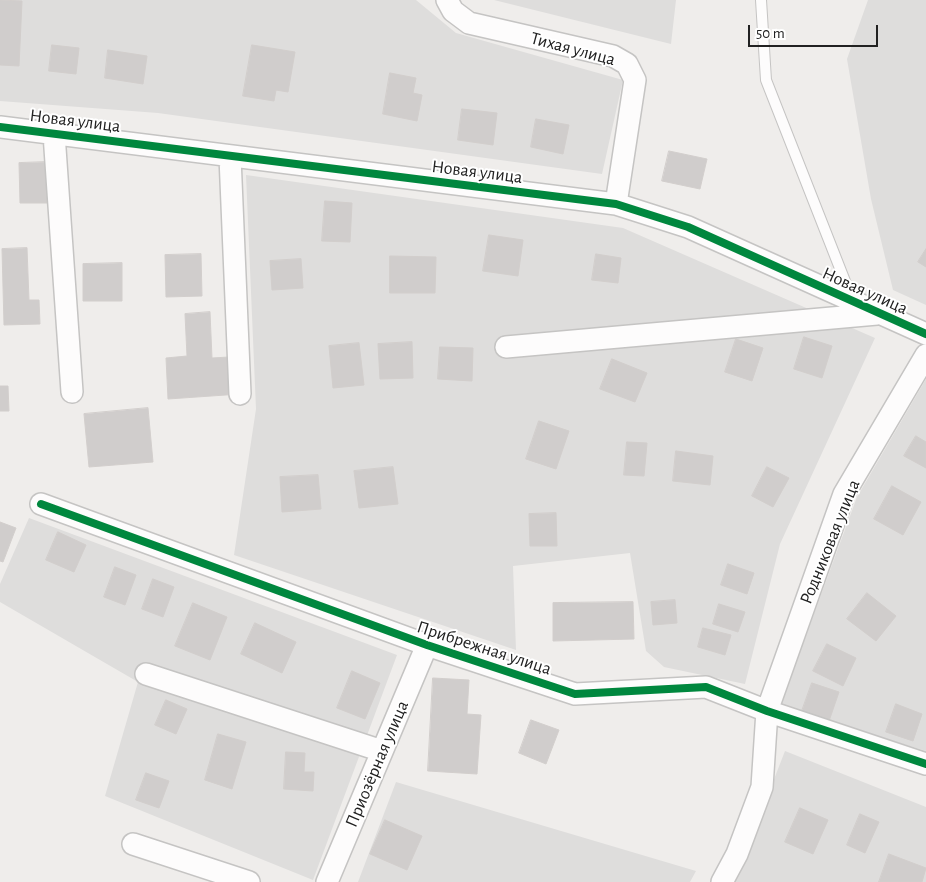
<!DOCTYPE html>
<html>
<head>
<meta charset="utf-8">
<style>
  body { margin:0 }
  #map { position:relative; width:926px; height:882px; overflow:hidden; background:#efedeb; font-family:"Alegreya Sans",sans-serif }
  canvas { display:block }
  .scale { position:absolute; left:748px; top:25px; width:130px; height:22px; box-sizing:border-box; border:2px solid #212121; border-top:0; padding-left:6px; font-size:15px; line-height:18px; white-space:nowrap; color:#212121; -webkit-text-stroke:4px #fff; paint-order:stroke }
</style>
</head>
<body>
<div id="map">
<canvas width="926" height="882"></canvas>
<div class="scale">50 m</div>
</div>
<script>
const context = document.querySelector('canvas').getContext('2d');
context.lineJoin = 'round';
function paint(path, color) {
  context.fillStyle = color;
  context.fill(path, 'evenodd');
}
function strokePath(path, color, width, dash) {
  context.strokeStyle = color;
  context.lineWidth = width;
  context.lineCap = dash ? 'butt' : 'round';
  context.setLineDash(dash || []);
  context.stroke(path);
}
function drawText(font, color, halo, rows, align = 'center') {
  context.font = font + ' "Alegreya Sans",sans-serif';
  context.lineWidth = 4;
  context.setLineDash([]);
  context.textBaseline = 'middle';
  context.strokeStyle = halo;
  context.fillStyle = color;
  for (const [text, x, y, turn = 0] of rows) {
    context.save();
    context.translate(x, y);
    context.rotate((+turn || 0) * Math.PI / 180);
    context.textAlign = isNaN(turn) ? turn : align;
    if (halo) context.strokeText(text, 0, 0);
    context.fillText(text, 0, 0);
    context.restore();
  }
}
const residential = new Path2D(`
  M0,0h416l40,33 167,47 -21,94 -444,-61 -158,-12z
  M494,0h182l-5,44z
  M868,0h58v305l-33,-15 -22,-91 -24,-140z
  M246,175l377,53 252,110 -95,206 -35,140 -81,-17 -18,-16 -16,-98 -117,13 3,84 -282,-95 22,-146z
  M926,379v372l-146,-45 77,-209z
  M29,518l368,137 -84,225 -208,-84 33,-114 -138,-80v-18z
  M785,751l141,56v75h-192z
  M396,782l300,89 -6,11h-332z`);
const building = new Path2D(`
  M0,0l22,1 -3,65 -19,-1z
  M52,45l27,3 -3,26 -27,-3z
  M252,45l43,7 -7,40 -12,-2 -2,11 -31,-5z
  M108,50l39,6 -4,28 -38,-6z
  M390,73l26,5 -3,15 9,2 -5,26 -34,-7z
  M462,109l35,4 -4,32 -35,-5z
  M536,119l33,6 -6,29 -32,-7z
  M669,151l38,8 -7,30 -38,-8z
  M47,162v41h-27l-1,-40z
  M325,201l27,2 -2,39 -28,-1z
  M489,235l34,5 -5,36 -35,-5z
  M27,248l2,52h10l1,24 -36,1 -2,-76z
  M926,249v18l-8,-5z
  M201,254l1,42 -36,1 -1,-42z
  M596,254l25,4 -3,25 -26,-3z
  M390,256l46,1 -1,36h-45z
  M301,259l2,29 -31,2 -2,-29z
  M122,263v38h-39v-37z
  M210,312l2,46 17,-1 11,37 -72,5 -2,-41 21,-2 -2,-42z
  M804,337l28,9 -10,32 -28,-9z
  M736,339l27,9 -11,33 -27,-9z
  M412,342l1,36 -33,1 -2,-35z
  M359,343l5,42 -31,3 -4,-42z
  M440,347l33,1 -1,33 -34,-2z
  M612,359l35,14 -12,29 -35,-13z
  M0,386h8l1,25h-9z
  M148,408l5,54 -64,5 -5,-53z
  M539,421l30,10 -13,38 -30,-10z
  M916,436l10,6v26l-22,-12z
  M627,442l20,1 -3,33 -20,-1z
  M676,451l37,5 -3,29 -37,-4z
  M393,467l5,37 -39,4 -5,-37z
  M767,467l22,11 -16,29 -21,-11z
  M318,475l3,34 -39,3 -2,-35z
  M892,486l29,16 -18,33 -29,-16z
  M556,513l1,33h-27l-1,-32z
  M0,522l16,6 -13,34 -3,-1z
  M58,532l28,13 -12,27 -28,-12z
  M728,564l26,9 -7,21 -26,-9z
  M115,567l21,8 -11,30 -21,-8z
  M153,579l21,8 -11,30 -21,-8z
  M867,593l29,23 -20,25 -29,-22z
  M675,600l2,23 -24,2 -2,-23z
  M633,602l1,37 -81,2v-38z
  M193,603l34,14 -17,43 -35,-14z
  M719,604l26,8 -7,20 -25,-8z
  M255,623l41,19 -14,31 -41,-19z
  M703,628l28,7 -6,20 -27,-8z
  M827,644l29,14 -13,28 -30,-15z
  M352,671l28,12 -15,36 -28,-11z
  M433,678l36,2 -2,34 14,1 -4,59 -49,-3z
  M812,683l27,9 -10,29 -27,-10z
  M166,700l21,9 -11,25 -21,-9z
  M896,704l26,10 -9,27 -27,-9z
  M531,720l28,10 -13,34 -27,-11z
  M218,734l28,8 -14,47 -27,-9z
  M286,752l19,1 -1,19h10l-1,19 -29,-2z
  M146,773l23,8 -10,27 -23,-8z
  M800,808l28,12 -15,34 -28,-12z
  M860,814l19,8 -14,31 -18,-8z
  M385,820l37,16 -15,34 -37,-16z
  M889,854l37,14 -4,14h-43z`);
const lane = new Path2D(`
  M761,0l5,80 86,219`);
const street = new Path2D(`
  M447,0l6,11 16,12 144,33 14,8 8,16 -19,124
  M0,127l616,77 72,23 238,107
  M54,134l18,258
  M230,157l10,237
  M506,347l371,-33
  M41,504l386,141 148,49 131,-7 61,24 159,53
  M146,674l236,77
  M133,844l116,38
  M327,882l100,-237
  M722,882l15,-28 25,-67 5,-76 77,-217 82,-139`);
const cycleway = new Path2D(`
  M0,127l616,77 72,23 238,107
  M41,504l386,141 148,49 131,-7 61,24 159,53`);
const streetNames = [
  ["Тихая улица",573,49,15],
  ["Новая улица",75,121,7],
  ["Новая улица",477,172,7],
  ["Новая улица",865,291,24],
  ["Родниковая улица",830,542,-68],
  ["Прибрежная улица",484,648,18],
  ["Приозёрная улица",377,764,-67]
];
paint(residential, '#dedddc');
paint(building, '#d0cdcc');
strokePath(building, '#d2cecc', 1);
strokePath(lane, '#c5c4c3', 12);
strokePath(street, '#c5c4c3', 24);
strokePath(lane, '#fdfcfc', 10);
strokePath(street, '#fdfcfc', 21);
strokePath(cycleway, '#00873e', 8);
drawText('18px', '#212121', '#fff', streetNames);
</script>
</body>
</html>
